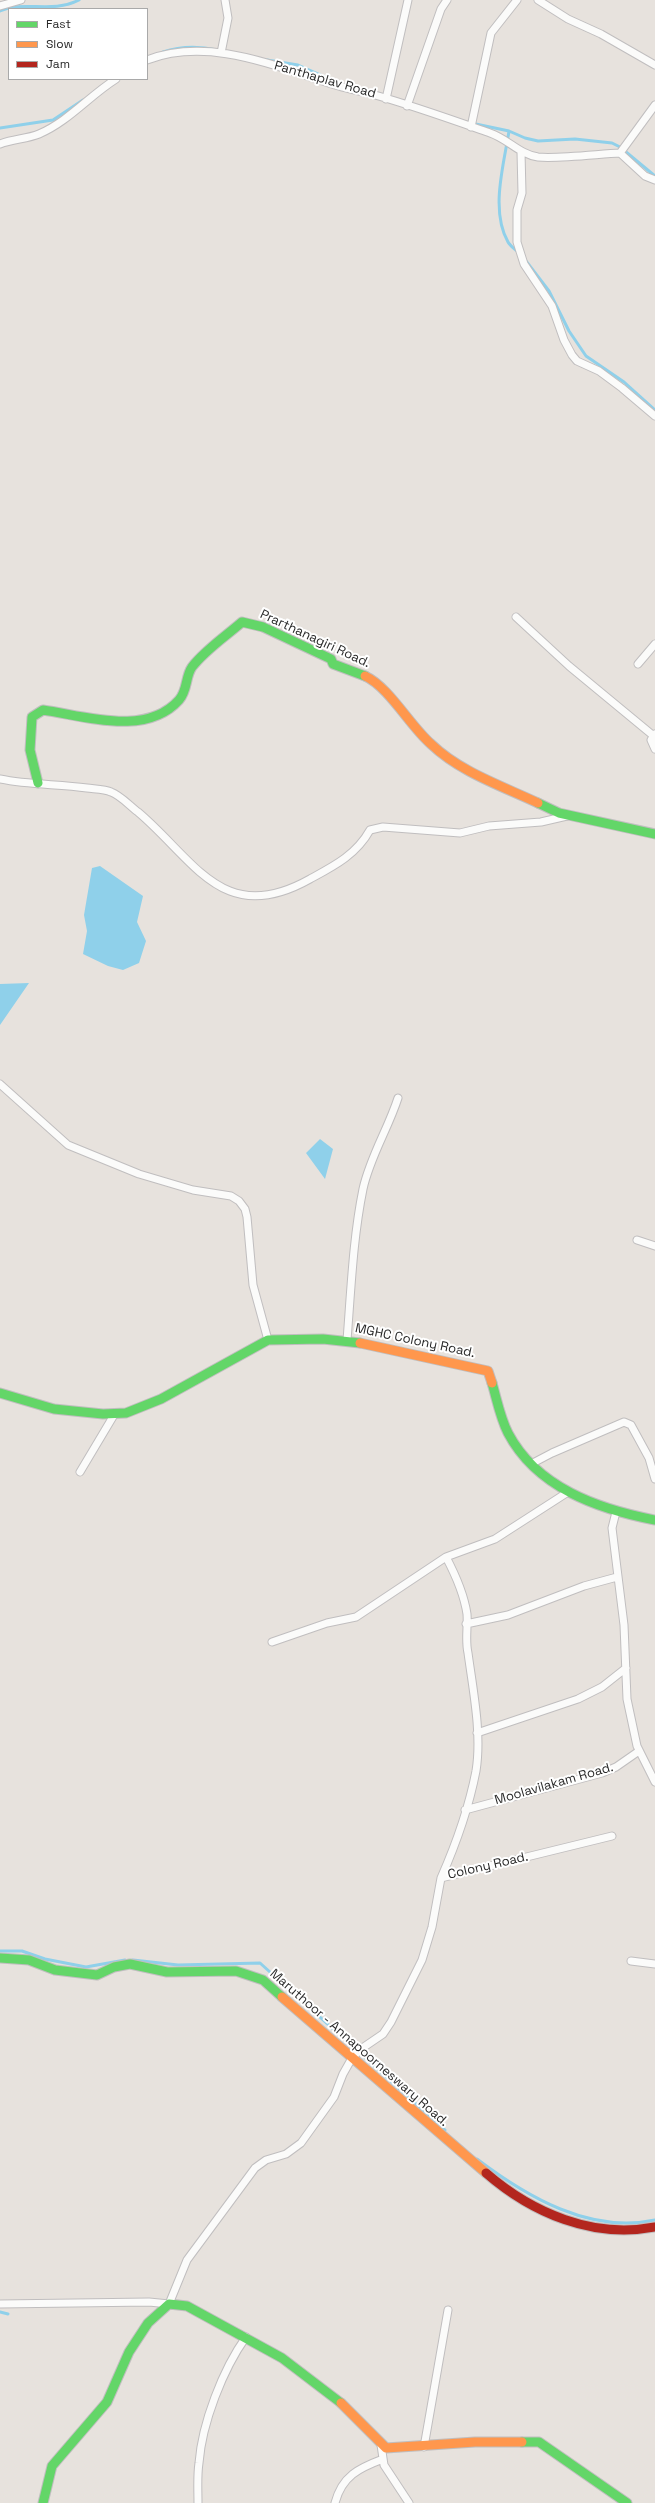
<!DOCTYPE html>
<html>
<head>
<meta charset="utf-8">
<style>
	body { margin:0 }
	#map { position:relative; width:655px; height:2503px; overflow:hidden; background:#e7e2dd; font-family:"Space Grotesk",sans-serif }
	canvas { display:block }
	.legend { position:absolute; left:8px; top:8px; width:140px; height:72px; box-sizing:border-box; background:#fff; border:1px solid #a9a9a9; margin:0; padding:5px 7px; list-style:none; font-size:12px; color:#282828 }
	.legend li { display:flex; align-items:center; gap:8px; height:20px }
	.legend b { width:20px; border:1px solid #a9a9a9 }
</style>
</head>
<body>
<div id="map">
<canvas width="655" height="2503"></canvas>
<ul class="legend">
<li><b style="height:5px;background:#63d668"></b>Fast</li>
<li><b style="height:5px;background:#ff974d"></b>Slow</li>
<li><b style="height:5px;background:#b3261e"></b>Jam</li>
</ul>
</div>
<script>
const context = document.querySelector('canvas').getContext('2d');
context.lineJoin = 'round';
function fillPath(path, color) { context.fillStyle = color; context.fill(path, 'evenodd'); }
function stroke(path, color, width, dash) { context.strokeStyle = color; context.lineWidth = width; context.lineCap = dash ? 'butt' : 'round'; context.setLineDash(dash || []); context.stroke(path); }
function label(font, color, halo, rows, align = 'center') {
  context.font = font + ' "Space Grotesk",sans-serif'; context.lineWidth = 4; context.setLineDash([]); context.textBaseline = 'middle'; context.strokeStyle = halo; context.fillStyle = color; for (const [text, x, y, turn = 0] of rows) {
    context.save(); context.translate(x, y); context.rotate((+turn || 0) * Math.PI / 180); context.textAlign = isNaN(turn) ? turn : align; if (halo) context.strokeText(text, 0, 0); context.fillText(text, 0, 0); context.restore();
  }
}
fillPath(new Path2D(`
	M100,866L143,896L137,922L146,941L139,963L123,970L108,966L83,954L87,931L84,915L92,868Z
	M29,983L0,1025V984Z
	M320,1139L333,1149L325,1179L306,1153Z`), '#8fd0ea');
stroke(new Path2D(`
	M0,11C23,0 52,14 79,0
	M163,52C181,46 199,46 217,50
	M267,60L298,65L334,81
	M471,123L509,131L525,138L538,141L575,139L612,143L620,147L655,176
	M0,128L53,120L83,100
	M509,131C504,164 490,210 508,242C510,246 515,249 519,253
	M526,261L549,291L569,331L586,356L624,382L655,410
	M0,1951H22L45,1959L86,1967L125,1960
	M133,1960L178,1965L260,1963L445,2130
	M477,2159C527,2197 590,2234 655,2220
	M0,2312L8,2314`), '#8fd0ea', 3);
const street = new Path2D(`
	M538,0L568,19L601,34L655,65
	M0,6L21,0
	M221,53L228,18L225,0
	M147,60C213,35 282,70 346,88C356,91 366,92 375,95C414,106 453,120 490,133C508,139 519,154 538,157C558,159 599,154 620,153
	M386,99L408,0
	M407,106L441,9L447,0
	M471,127L491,33L517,0
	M0,144C12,139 27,139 39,134C69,121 89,96 116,79
	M521,152L522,193L517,210V242L524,264L552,306L564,340L572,355L577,361L599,371L622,388L655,416
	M620,153L655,105
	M620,153L645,176L655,180
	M516,617L569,666L655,737
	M638,664L655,644
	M655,734L651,740L655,749
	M0,779C29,785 58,784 87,788C94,789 105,789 111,792C120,795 130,806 138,812C195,860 223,928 310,879C334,866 356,855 370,830L383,827L460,833L489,826L541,822L567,816
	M0,1084L68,1145L139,1174L193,1190L231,1196L239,1201L245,1209L247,1217L253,1285L268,1340
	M637,1240L655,1246
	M347,1340C351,1290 353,1238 363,1189C370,1157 388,1129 398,1098
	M531,1464L552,1453L624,1422L631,1425L649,1458L655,1479
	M80,1472L114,1415
	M616,1512L612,1528L624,1625L627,1699L637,1746L655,1782
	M446,1557C455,1574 464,1594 467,1614C468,1627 465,1640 468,1653C473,1690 482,1734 476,1771C469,1807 456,1844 441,1878L612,1836
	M466,1624L508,1615L584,1586L617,1577
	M272,1642L327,1623L356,1617L446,1557L495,1539L568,1492
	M477,1733L578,1699L602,1687L626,1668
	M465,1810L602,1773L616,1767L639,1751
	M631,1961L655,1964
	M0,2304L149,2302L169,2304L187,2260L255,2168L266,2160L286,2154L301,2143L334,2097L343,2074L352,2058L361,2049L383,2034L391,2022L422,1960L432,1927L441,1878
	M381,2445L384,2465L409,2503
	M424,2447L448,2310
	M198,2503C198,2490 197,2476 199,2463C202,2423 223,2369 246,2337
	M335,2503C342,2476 359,2468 383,2459`);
const fast = new Path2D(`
	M38,783L30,750L32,717L43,710C85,716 146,737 179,700C188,690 185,677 192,667C205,650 226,636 242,622L263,627L331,659L333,664L365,676
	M538,803L559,813L655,834
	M492,1383C497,1400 500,1417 508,1433C537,1488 598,1509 655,1520
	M0,1393L54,1409L103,1414L126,1413L161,1399L268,1340L323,1339L360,1343
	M0,1958L29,1960L55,1970L97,1975L114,1967L130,1964L167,1972L236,1971L263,1980L282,1997
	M522,2442H539L627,2503
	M43,2503L52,2466L107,2402L129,2352L148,2323L169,2304L187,2306L282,2358L341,2403`);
const slow = new Path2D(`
	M365,676C389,687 410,726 431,744C460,772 502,786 538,803
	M360,1343L488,1371L492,1383
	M282,1997L486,2173
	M341,2403L386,2448L475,2442H522`);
const jam = new Path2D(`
	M486,2173C532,2213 593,2239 655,2227`);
stroke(street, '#c0bebf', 9);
stroke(fast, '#c0bebf', 11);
stroke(slow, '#c0bebf', 11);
stroke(jam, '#c0bebf', 11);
stroke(street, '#fbfbfa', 7);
stroke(fast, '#63d668', 9);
stroke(slow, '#ff974d', 9);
stroke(jam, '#b3261e', 9);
label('13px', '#282828', '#fff', [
	["Panthaplav Road",325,80,16],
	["Prarthanagiri Road.",315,639,25],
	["MGHC Colony Road.",415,1341,12],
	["Moolavilakam Road.",554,1784,-16],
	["Colony Road.",488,1866,-13],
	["Maruthoor - Annapoorneswary Road.",359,2048,41]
]);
</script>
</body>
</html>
